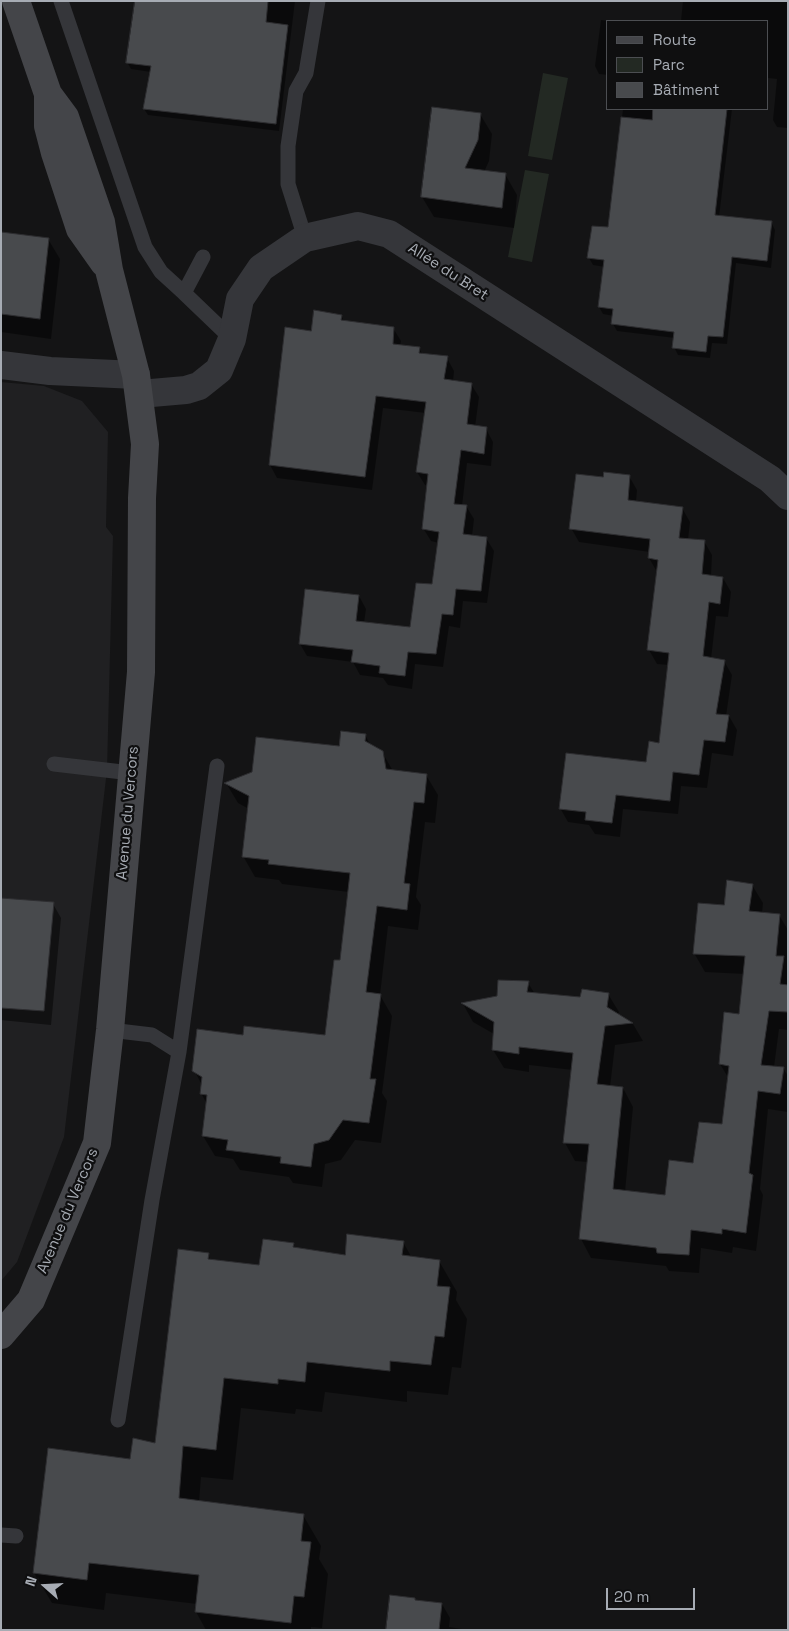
<!DOCTYPE html>
<html>
<head>
<meta charset="utf-8">
<style>
	body { margin:0 }
	#map { position:relative; width:789px; height:1631px; overflow:hidden; background:#141415; font-family:"Space Grotesk",sans-serif }
	canvas { display:block }
	.frame { position:absolute; inset:0; border:2px solid #a7acb4; pointer-events:none }
	.legend { position:absolute; left:606px; top:20px; width:162px; height:90px; box-sizing:border-box; background:#0f0f10; border:1px solid #4c4e52; margin:0; padding:6px 9px; list-style:none; font-size:15px; color:#a7acb4 }
	.legend li { display:flex; align-items:center; gap:10px; height:25px }
	.legend b { width:25px; border:1px solid #4c4e52 }
	.north { position:absolute; left:20px; top:1561px; width:50px; height:50px; -webkit-text-stroke:4px #0f0f10; paint-order:stroke; rotate:289deg; font-size:14px; font-weight:700; line-height:20px; text-align:center; color:#a7acb4 }
	.north::after { content:''; display:block; margin:auto; width:18px; height:22px; background:#a7acb4; clip-path:polygon(50% 0,100% 100%,50% 72%,0 100%) }
	.scale { position:absolute; left:606px; top:1588px; width:89px; height:22px; box-sizing:border-box; border:2px solid #a7acb4; border-top:0; padding-left:6px; font-size:15px; line-height:18px; white-space:nowrap; color:#a7acb4; -webkit-text-stroke:4px #0f0f10; paint-order:stroke }
</style>
</head>
<body>
<div id="map">
<canvas width="789" height="1631"></canvas>
<div class="frame"></div>
<ul class="legend">
<li><b style="height:6px;background:#444549"></b>Route</li>
<li><b style="height:14px;background:#232923"></b>Parc</li>
<li><b style="height:14px;background:#484a4d"></b>Bâtiment</li>
</ul>
<div class="north">N</div>
<div class="scale">20 m</div>
</div>
<script>
const context = document.querySelector('canvas').getContext('2d');
context.lineJoin = 'round';
function fillPath(path, color) { context.fillStyle = color; context.fill(path, 'evenodd'); }
function stroke(path, color, width, dash) { context.strokeStyle = color; context.lineWidth = width; context.lineCap = dash ? 'butt' : 'round'; context.setLineDash(dash || []); context.stroke(path); }
function label(font, color, halo, rows, align = 'center') {
  context.font = font + ' "Space Grotesk",sans-serif'; context.lineWidth = 4.5; context.setLineDash([]); context.textBaseline = 'middle'; context.strokeStyle = halo; context.fillStyle = color; for (const [text, x, y, turn = 0] of rows) {
    context.save(); context.translate(x, y); context.rotate((+turn || 0) * Math.PI / 180); context.textAlign = isNaN(turn) ? turn : align; if (halo) context.strokeText(text, 0, 0); context.fillText(text, 0, 0); context.restore();
  }
}
fillPath(new Path2D(`
	M1,382L44,386L82,401L108,432L106,527L113,536L107,770L64,1137L17,1262L1,1281Z`), '#202022');
fillPath(new Path2D(`
	M543,73L568,78L552,160L528,156Z
	M525,170L549,174L532,262L508,257Z`), '#232923');
fillPath(new Path2D(`
	M136,1H295L279,131L148,115L144,109L151,72L131,69L127,62Z
	M683,1H788V128L777,127L773,120L777,79L768,78V21H681Z
	M601,20L608,21V75L599,74L595,66Z
	M623,109H732L719,217L771,222L775,230L771,268L736,263L727,344L712,343L710,358L678,355L674,347L675,338L617,331L613,324L614,316L603,314L599,307L605,267L593,265L589,258L609,229Z
	M480,114L492,134L489,161L484,172L505,174L517,195L514,228L434,217L422,197Z
	M1,234L48,239L60,259L51,339L1,332Z
	M341,316L345,322L393,328L401,341L400,346L419,348L423,355L447,358L454,371L453,382L471,384L479,397L475,427L486,429L493,442L491,466L467,463L462,506H466L474,519L472,536L486,538L494,551L487,603L463,601L460,628L449,626L443,667L415,664L412,689L388,685L383,678L360,675L353,662L307,656L300,644L359,596L366,609L364,623L411,628L433,585L439,543L431,541L423,528L428,486L425,485L417,472L426,413L383,408L372,490L277,478L270,465L312,332Z
	M629,476L637,490L636,502L682,508L690,522L688,540L704,541L712,555L711,576L723,578L731,592L728,617L716,616L711,659L724,661L732,675L726,716H729L737,730L733,756L712,753L707,788L681,786L678,814L623,809L620,837L595,834L589,825L568,822L560,808L647,763L660,744L669,665L657,664L649,650L657,572L649,558L650,552L579,542L571,528L604,479Z
	M365,735L371,746L382,752L393,771L426,775L438,795L435,823L425,822L416,897L421,905L418,930L388,926L380,995L392,1016L382,1093L387,1101L381,1143L355,1140L341,1160L325,1164L322,1187L293,1183L289,1177L240,1170L233,1159L215,1156L203,1136L207,1104L201,1093L202,1085L194,1070L244,1036L327,1037L341,962L349,892L282,884L279,880L255,877L243,856L249,809L238,803L226,783L340,748Z
	M752,885L763,903L762,913L779,915L788,930V1030L779,1029L774,1067L783,1068L788,1076V1112L768,1109L760,1189L763,1195L756,1251L733,1247L732,1253L701,1248L699,1273L669,1271L666,1266L591,1258L581,1239L588,1162L575,1161L565,1143L573,1070L529,1065V1072L504,1068L493,1050L494,1034L473,1022L463,1004L498,998L528,983L535,994L581,998L608,994L619,1012L618,1015L633,1024L643,1041L615,1045L610,1087L623,1088L633,1107L625,1192L666,1196L694,1164L723,1126L729,1079L720,1064L740,1015L745,974L705,972L694,953L726,907Z
	M1,904H53L61,918L51,1025L1,1020Z
	M403,1242L412,1258L439,1261L457,1292L456,1300L467,1319L461,1368L452,1367L448,1395L407,1391V1402L325,1392L322,1412L296,1409L295,1414L241,1408L233,1480L201,1477L199,1502L303,1515L321,1546L319,1559L328,1574L322,1628L311,1627V1630H206L196,1612L197,1604L106,1593L104,1610L52,1603L34,1573L131,1460L156,1445L208,1255L211,1260L260,1267L293,1245L296,1249L346,1256Z
	M415,1601L442,1604L450,1618L449,1627L468,1630H387Z`), '#0007');
const building = new Path2D(`
	M135,1H268L266,22L288,25L276,124L143,109L151,66L126,63Z
	M432,107L481,113L478,140L465,168L506,173L502,208L421,197Z
	M653,109H727L715,215L772,221L767,261L732,257L723,337L708,336L706,352L672,348L674,332L611,324L613,309L598,307L604,260L587,258L592,226L608,227L621,117L652,120Z
	M1,232L49,238L40,319L1,314Z
	M314,310L342,315L341,320L394,327L393,344L420,347L419,353L448,356L444,379L472,383L467,424L487,427L484,454L461,450L454,504L467,505L463,534L487,537L481,591L456,589L453,615L442,614L436,654L408,652L405,676L379,673L380,666L351,662L353,650L299,644L305,589L359,595L356,621L410,627L416,583L432,584L439,532L422,529L428,474L416,472L426,402L376,396L365,477L269,465L285,327L311,331Z
	M604,472L630,475L628,500L683,507L679,538L705,540L702,574L723,577L720,604L709,602L703,656L725,660L716,714L729,715L725,742L704,740L699,775L673,772L670,801L616,795L612,823L585,820L586,812L559,809L566,753L646,762L649,741L659,743L669,653L647,650L658,560L648,558L650,539L569,529L576,474L603,477Z
	M341,731L366,734L365,741L383,751L386,769L427,774L424,803L414,802L404,883L410,884L407,910L377,906L366,992L381,994L370,1079H376L369,1123L343,1120L329,1140L314,1144L311,1167L280,1163L281,1157L226,1150L228,1140L202,1136L207,1095L200,1094L202,1077L192,1071L197,1029L243,1035L244,1026L325,1035L334,960H340L350,873L268,864L269,860L242,857L249,796L224,783L252,772L256,737L339,746Z
	M727,880L753,884L749,911L780,914L776,956H784L780,984L788,985V1012L769,1011L761,1065L784,1067L780,1094L758,1091L749,1173L753,1175L746,1233L722,1229V1234L691,1230L689,1255L657,1253L656,1248L579,1239L589,1144L563,1143L573,1053L519,1047V1054L492,1050L494,1022L461,1003L497,996L498,980L529,981L527,992L580,997L582,989L609,993L607,1007L633,1023L605,1026L597,1084L623,1087L613,1189L665,1195L669,1160L693,1163L699,1122L722,1124L729,1066L719,1064L724,1012L739,1014L745,956L693,954L698,903L724,905Z
	M1,898L54,902L44,1011L1,1008Z
	M347,1234L404,1241L402,1255L440,1260L437,1286L450,1287L444,1337L435,1336L431,1365L390,1361V1371L307,1362L305,1382L278,1379V1384L224,1378L216,1450L183,1446L179,1498L304,1514L301,1541L311,1542L304,1597L294,1596L291,1623L195,1612L199,1575L89,1563L87,1580L33,1573L48,1448L130,1459L133,1438L155,1443L178,1249L209,1253L208,1259L259,1265L263,1239L294,1243L293,1247L345,1255Z
	M390,1595L415,1598V1600L442,1603L439,1630H386Z`);
fillPath(building, '#484a4d');
stroke(building, '#2e2e31', 1);
stroke(new Path2D(`
	M61,1L145,247L161,272L184,293
	M305,238L288,184V146L296,91L306,73L318,1
	M203,257L184,293L232,339
	M54,764L131,773
	M110,1030L152,1035L179,1052L152,1200L118,1420
	M179,1052L217,766
	M1,1535L16,1536`), '#35363a', 15);
stroke(new Path2D(`
	M1,365L50,371L136,375
	M140,394L186,390L199,386L219,370L232,339L240,299L261,268L305,238L358,226L389,234L770,479L788,496`), '#35363a', 28);
stroke(new Path2D(`
	M48,96V126L55,153L80,229L104,263
	M1,1335L31,1300L97,1143L110,1030L141,672L142,498L145,444L136,375L109,270L101,222L65,117L48,94L16,1`), '#444549', 28);
label('15px', '#a7acb4', '#0f0f10', [
	["Allée du Bret",448,272,33],
	["Avenue du Vercors",128,813,-85],
	["Avenue du Vercors",68,1211,-67]
]);
</script>
</body>
</html>
